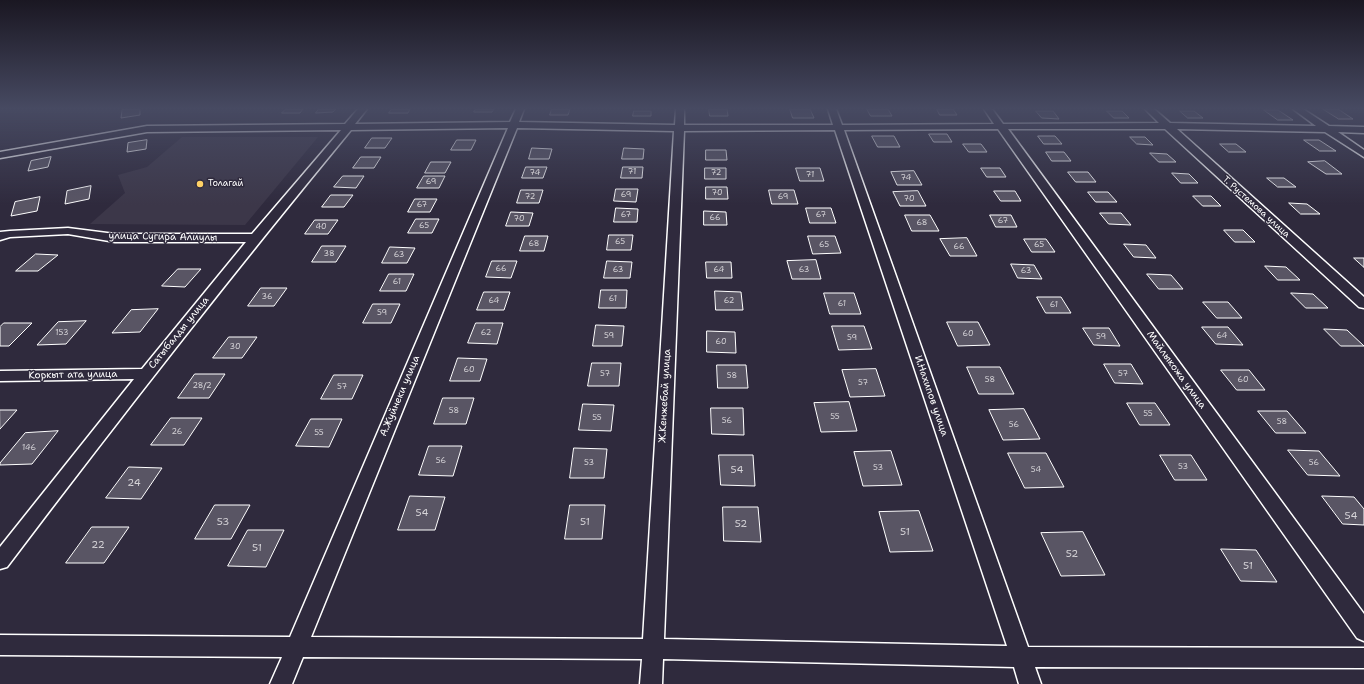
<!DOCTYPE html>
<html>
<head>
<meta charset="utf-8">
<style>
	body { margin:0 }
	canvas { display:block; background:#2f2a3d }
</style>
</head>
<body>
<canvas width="1364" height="684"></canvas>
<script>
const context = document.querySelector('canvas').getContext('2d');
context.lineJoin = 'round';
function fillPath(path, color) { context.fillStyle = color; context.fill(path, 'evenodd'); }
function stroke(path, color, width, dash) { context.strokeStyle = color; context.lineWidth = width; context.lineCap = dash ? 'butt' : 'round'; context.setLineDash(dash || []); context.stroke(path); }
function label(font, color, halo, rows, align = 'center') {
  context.font = font + ' "Shantell Sans",sans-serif'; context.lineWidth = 3; context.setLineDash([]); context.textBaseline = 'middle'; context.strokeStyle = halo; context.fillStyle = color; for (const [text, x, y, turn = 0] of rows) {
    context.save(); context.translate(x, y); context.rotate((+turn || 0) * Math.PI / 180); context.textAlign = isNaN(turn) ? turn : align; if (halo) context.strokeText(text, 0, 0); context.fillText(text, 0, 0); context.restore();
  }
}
fillPath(new Path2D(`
	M182,137H318L245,225L90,224L125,193L118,175L147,167Z`), '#3c3749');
const building = new Path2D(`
	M130,109H140V115L121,118L122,110Z
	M286,109H303L300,113H282Z
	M319,109H336L333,112L316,113Z
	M392,109H410L408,113H389Z
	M476,109H494L492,112H474Z
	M552,109H570L568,115H550Z
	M709,109H727L728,116H710Z
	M790,109H810L814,118H793Z
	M867,109H888L892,116H871Z
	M937,109H953L957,115H940Z
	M1323,109H1338L1353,119H1339Z
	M1264,110H1278L1293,120H1278Z
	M634,111H651V116H633Z
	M1036,111H1053L1059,119L1042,118Z
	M1107,111H1122L1129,118H1114Z
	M1180,111H1194L1203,118H1188Z
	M929,134H947L952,142H934Z
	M872,136H894L900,147H878Z
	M1038,136H1055L1062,144H1044Z
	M1130,137H1145L1153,145L1137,144Z
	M372,138H392L385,148H365Z
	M147,140L146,149L127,152L128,143Z
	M457,140H476L471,150H451Z
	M1304,140H1319L1336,151H1320Z
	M963,144H981L987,152H969Z
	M1220,144H1236L1246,152H1229Z
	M532,148L552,149L549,159H529Z
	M624,148L644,149L643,159H622Z
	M706,150H726L727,160H706Z
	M1046,152H1064L1071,161H1052Z
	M1150,153L1167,154L1176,162H1159Z
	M51,157L48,167L28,171L31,161Z
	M361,157H381L374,168H353Z
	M1325,161L1342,174H1326L1308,162Z
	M431,162H451L445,173H425Z
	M526,167H547L543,178H522Z
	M623,167H643L642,178H621Z
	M705,168H726V179H705Z
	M796,168H820L824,181H800Z
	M981,168H1000L1006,177H987Z
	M914,171L922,185H897L891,172Z
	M1068,172H1088L1096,182H1076Z
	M1172,173L1189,174L1198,183H1181Z
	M343,176H364L356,188L334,187Z
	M424,176H445L439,188H417Z
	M1267,178H1284L1296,187H1278Z
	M91,186L89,199L65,204L67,191Z
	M706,187H727L728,199H706Z
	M616,189H638L636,202L614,201Z
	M521,190H543L539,203H517Z
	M769,190H794L798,204H772Z
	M918,191L926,206H900L893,192Z
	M994,191H1015L1021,201H1001Z
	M1088,192H1108L1117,202H1096Z
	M331,195H353L344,207H322Z
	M1193,196H1211L1221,206H1203Z
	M40,197L37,211L11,216L15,202Z
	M415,199H437L430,212H408Z
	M1289,203L1307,204L1320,214H1301Z
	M616,208L638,209L637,222H614Z
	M806,208H831L836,223H810Z
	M704,211L726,212L727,225H704Z
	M511,212L533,213L529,226H506Z
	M1100,213H1121L1131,225L1109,224Z
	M905,215H930L939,231H912Z
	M990,215H1011L1017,227H996Z
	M416,219H439L432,233H408Z
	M315,220H338L328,234H305Z
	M1224,230H1243L1255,242H1235Z
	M609,235H633L631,250H607Z
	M525,236H548L544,251H520Z
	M808,236H835L841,253L813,254Z
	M967,238L977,256H950L940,239Z
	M1024,239H1046L1055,252H1032Z
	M1124,244L1146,245L1156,258L1134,257Z
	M322,246H346L336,262H312Z
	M390,247L415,248L407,263H382Z
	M36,254L58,255L38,271H16Z
	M1354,258H1364V267Z
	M816,260L821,279H792L787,261Z
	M492,261H517L511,278L486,277Z
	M607,261L632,262L630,278H604Z
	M706,262H731L732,278H707Z
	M1011,264L1034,265L1042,279L1018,278Z
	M1265,266L1286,267L1300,280H1278Z
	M178,269H201L185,287L162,286Z
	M389,274H414L406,291H380Z
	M1147,274L1171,275L1183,289H1159Z
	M261,288H287L274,306H248Z
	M601,290H627L626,308H599Z
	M715,291L741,292L743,310H716Z
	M484,292H510L504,310H477Z
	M824,293H854L861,314H830Z
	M1291,293L1313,294L1328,308H1306Z
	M1037,297H1061L1071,313H1046Z
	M1203,302H1228L1242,318H1217Z
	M373,304H400L391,323H363Z
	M158,309L140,332L112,333L131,310Z
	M86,321L66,344L37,345L58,322Z
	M947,322H978L990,345L958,346Z
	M4,323H32L9,346H0V327Z
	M476,323H503L497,344L468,343Z
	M596,325L624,326L622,346H593Z
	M832,326H864L872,349L839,350Z
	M1202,327H1228L1243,345L1216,344Z
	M1083,328H1109L1120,346L1094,345Z
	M1324,329L1347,330L1364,346H1341Z
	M707,331L735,332L736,353L707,352Z
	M229,337H257L242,358H213Z
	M458,358L487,359L480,381H450Z
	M592,363H621L619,386H588Z
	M1104,364H1131L1143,384L1115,383Z
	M717,365H746L748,388H718Z
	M967,367H1000L1014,394H979Z
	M876,369L885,396L850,397L842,370Z
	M1221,370H1249L1265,390H1237Z
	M195,374H225L209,398H178Z
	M334,375H363L352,399H321Z
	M443,398H474L466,424H434Z
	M849,402L857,431L821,432L814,403Z
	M1127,403H1155L1170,425H1140Z
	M583,404L614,405L611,431L579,430Z
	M711,408H743L744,435L712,434Z
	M1024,409L1040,439L1003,440L989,410Z
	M0,410H17L0,429Z
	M1258,411H1287L1306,433H1276Z
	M171,418H202L184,445H151Z
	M311,419H342L329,447L296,446Z
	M58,431L32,464L0,465V463L25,433Z
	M429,446H462L453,476L419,475Z
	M574,448L607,449L604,478H570Z
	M1288,450L1319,451L1340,476L1308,475Z
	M891,451L902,485L863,486L854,452Z
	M1008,453H1046L1064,487L1025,488Z
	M719,455H753L755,486L721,485Z
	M1160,455H1191L1207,480H1175Z
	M129,467L162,468L141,499L106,498Z
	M410,496L445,497L435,530H398Z
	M1322,496L1354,497L1364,509V525L1343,524Z
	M215,505H250L231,539H195Z
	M570,505H605L602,539H565Z
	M723,507H758L761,542L724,541Z
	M919,511L933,551L890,552L879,512Z
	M92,527H129L104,563H66Z
	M248,530H284L266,567L228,566Z
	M1083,532L1105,575L1061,576L1041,533Z
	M1221,549L1256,550L1277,582L1241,581Z`);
fillPath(building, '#595564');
stroke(building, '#fff', 1);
const street = new Path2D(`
	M358,109H367L355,124L510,122L516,109H524L519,122L675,125L676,109H684V125H833L828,109H836L842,125L994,124L984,109H992L1003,124L1159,123L1145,109H1154L1170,123L1316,126L1293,109H1303L1329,126L1364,127V133L1338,132L1364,150V157L1325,132L1177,129L1364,297V308L1359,307L1165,129H1008L1364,614V641L1357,638L998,129L844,130L1028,647L1364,648V668L1035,667L1041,684H1019L1014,667L663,659L662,684H640L642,659L303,657L292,684H270L282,657L0,655V635L290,637L508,128L351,130C233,273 119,419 7,567L0,569V547L134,379L0,381V371L142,369L246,242H115L68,234L10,237L0,240V232L10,231L68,228L115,234H252L341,130L147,132L0,158V152L147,126L345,124ZM517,128L674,131L643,639L311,637ZM835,130L1007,646L664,639L684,131Z`);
stroke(street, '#fff', 3);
fillPath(street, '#2f2a3d');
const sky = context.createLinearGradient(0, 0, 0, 205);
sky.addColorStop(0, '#1a1722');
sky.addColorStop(0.53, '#474a62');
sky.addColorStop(1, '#474a6200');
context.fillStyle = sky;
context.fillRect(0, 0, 1364, 205);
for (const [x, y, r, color] of [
	[200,184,4,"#ffd166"]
]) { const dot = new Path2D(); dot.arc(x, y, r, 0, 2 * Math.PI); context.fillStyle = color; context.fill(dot); stroke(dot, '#2f2a3d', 1.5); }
label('8px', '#d6d4d8', null, [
	["71",632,172],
	["74",535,173],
	["72",716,173],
	["71",810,175],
	["74",906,178],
	["69",431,182],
	["70",717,193],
	["69",626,195],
	["72",530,197],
	["69",783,197],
	["70",909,199],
	["67",422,205],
	["67",626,215],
	["67",821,215],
	["66",715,218],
	["70",519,219],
	["67",1003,221],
	["68",922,223],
	["65",424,226],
	["40",321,227],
	["65",620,242],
	["68",534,244],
	["65",824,245],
	["65",1039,245],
	["66",959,247],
	["38",329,254],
	["63",399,255],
	["66",501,269],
	["63",618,270],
	["64",719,270],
	["63",804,270],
	["63",1026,271],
	["61",397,282],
	["36",267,297],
	["61",613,299],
	["64",494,301],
	["62",729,301],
	["61",842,304],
	["61",1054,305],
	["59",382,313],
	["153",62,333],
	["62",486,333],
	["60",968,334],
	["59",609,336],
	["64",1222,336],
	["59",1101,337],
	["59",852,338],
	["60",721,342],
	["30",235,347],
	["60",469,370],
	["57",605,374],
	["57",1123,374],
	["58",732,376],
	["58",990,380],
	["60",1243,380],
	["57",863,383],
	["28/2",202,386],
	["57",342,387],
	["58",454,411],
	["55",1148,414],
	["55",835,417],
	["55",597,418],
	["56",727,421],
	["58",1282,422],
	["56",1014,425],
	["26",177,432],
	["55",319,433],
	["146",29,448],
	["56",441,461],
	["53",589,463],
	["56",1314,463],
	["53",1183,467],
	["53",878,468],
	["54",1036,470]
]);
label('9px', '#fff', '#2f2a3d', [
	["Толагай",208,184]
], 'left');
label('9px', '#fff', '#2f2a3d', [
	["Т. Рустемова улица",1256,207,42]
]);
label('10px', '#fff', '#2f2a3d', [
	["улица Сугира Алиулы",163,237,1],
	["Сатыбалды улица",179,333,-51],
	["Майлыкожа улица",1176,370,54],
	["Коркыт ата улица",73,375,-1],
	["А.Жуйнеки улица",400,396,-67],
	["Ж.Кенжебай улица",665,396,-87],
	["И.Нахипов улица",931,396,71]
]);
label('10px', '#d6d4d8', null, [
	["54",737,470],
	["24",134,483],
	["54",422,513],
	["54",1351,516],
	["53",223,522],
	["51",585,522],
	["52",741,524],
	["51",905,532],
	["22",98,545],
	["51",257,548],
	["52",1072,554],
	["51",1248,566]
]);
</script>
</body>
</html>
